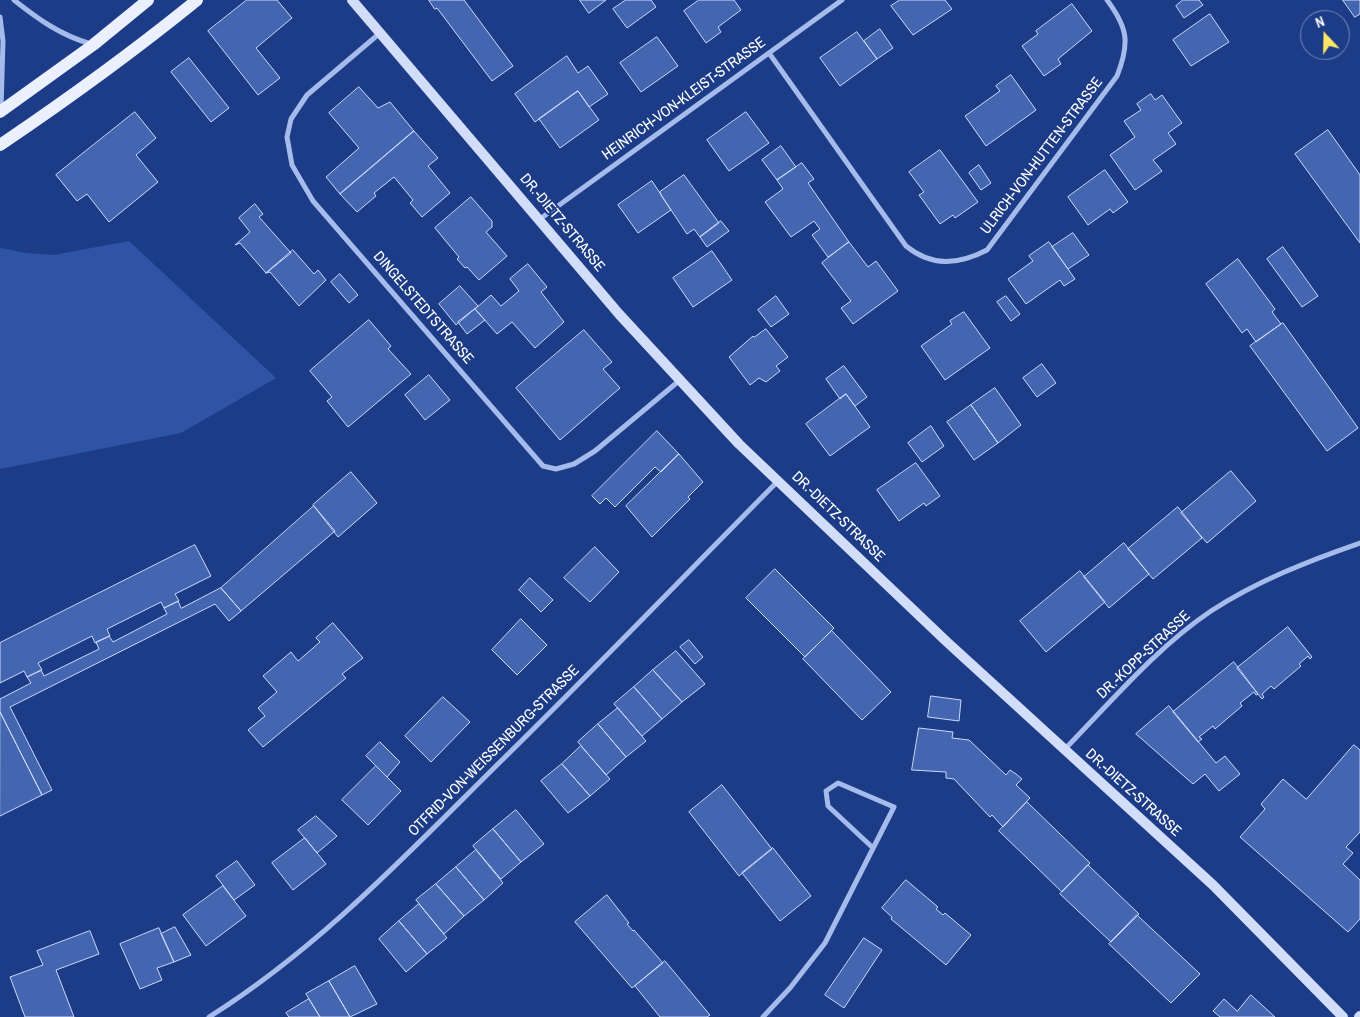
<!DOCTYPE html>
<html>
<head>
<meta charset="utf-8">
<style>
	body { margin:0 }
	#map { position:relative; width:1360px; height:1017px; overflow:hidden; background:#1c3c88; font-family:"Archivo Narrow",sans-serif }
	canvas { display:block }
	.north { position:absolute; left:1300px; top:10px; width:50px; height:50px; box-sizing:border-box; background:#1c3c88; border:1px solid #778ab8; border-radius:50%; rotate:339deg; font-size:14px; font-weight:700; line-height:20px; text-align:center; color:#fff }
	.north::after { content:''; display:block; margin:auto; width:18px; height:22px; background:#fce663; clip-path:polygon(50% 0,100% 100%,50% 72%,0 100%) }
</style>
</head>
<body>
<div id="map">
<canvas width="1360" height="1017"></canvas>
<div class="north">N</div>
</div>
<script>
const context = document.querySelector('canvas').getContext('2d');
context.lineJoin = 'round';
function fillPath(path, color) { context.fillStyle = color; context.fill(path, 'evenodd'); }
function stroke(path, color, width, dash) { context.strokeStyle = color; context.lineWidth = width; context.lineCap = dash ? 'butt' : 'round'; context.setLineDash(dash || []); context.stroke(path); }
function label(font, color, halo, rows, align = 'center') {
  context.font = font + ' "Archivo Narrow",sans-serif'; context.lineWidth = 4; context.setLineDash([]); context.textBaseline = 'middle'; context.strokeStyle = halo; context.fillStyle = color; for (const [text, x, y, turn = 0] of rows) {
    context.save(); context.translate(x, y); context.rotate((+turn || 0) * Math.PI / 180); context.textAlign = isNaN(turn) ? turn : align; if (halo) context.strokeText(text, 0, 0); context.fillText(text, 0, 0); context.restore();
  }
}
fillPath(new Path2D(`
	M129,241L276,378L181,433L0,469V248L26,253L54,255Z`), '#2f54a6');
const building = new Path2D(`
	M247,0H277L292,18L256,48L280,78L258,95L208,31Z
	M429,0H464L513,66L492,81L437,8L435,9Z
	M580,0H606L589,13Z
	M626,0H651L656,7L627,28L613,9Z
	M699,0H734L741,10L718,27L721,32L706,43L684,11Z
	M900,0H945L952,9L913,35L891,6Z
	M1183,0H1199L1203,5L1184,18L1176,6Z
	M1343,0H1360V14L1355,17Z
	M1072,4L1092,31L1058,59L1061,64L1044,76L1022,46L1038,34L1036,31Z
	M1210,14L1229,42L1191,66L1173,40Z
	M880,29L893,48L877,59L864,41Z
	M857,32L877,59L840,86L820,58Z
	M657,37L678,66L641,92L620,63Z
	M567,56L578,73L588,66L608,94L589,107L578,91L535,122L515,94Z
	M189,58L229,108L211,122L171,72Z
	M1011,75L1036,110L986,146L965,116L1000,91L996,86Z
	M359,87L378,108L390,102L414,131L340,194L326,177L359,148L329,113Z
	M578,91L599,120L560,148L539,119Z
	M1151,94L1155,100L1162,95L1182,123L1168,133L1176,144L1153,160L1162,171L1135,190L1110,155L1135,137L1124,121L1141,110L1137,104Z
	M135,112L156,138L136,155L158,182L109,222L87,194L77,201L56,175Z
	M746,112L769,143L729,171L707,140Z
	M1328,130L1360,175V243L1295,154Z
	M414,131L438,158L428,166L450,193L422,217L410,203L413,200L394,177L374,193L376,196L357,212L340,194Z
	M781,146L796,167L777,180L762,160Z
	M940,150L978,202L955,218L953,215L940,224L919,195L924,192L909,172Z
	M802,163L814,179L808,183L849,242L828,257L812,235L820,229L814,221L791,237L765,202L783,189L777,180Z
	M979,165L991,183L981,190L969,173Z
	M1105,170L1128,202L1113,213L1110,209L1088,225L1068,197Z
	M684,175L719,223L700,237L694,229L687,234L661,195L660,192Z
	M652,181L671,210L638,233L618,205Z
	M471,197L492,221V227L486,232L507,256L479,280L467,267L465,268L457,259L459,257L435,228Z
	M255,204L263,214L259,217L291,253L266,273L240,243L235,245L250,232L239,218Z
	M721,221L729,231L707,247L700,237Z
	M1073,233L1089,255L1068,269L1052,247Z
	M849,242L868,267L876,261L898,291L853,324L841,308L851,301L822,263Z
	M1049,242L1075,279L1064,286L1060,280L1026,304L1008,279L1033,261L1029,256Z
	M1283,247L1318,296L1302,307L1267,259Z
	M293,250L314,274L318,270L326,280L299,306L270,272L266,273Z
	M712,251L732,280L693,307L673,278Z
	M1238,259L1275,309L1272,312L1281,324L1256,342L1247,329L1242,333L1206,284Z
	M528,264L547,287L541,292L564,322L535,348L512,322L497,334L475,309L491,295L501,306L519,291L510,279Z
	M340,274L358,295L349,303L331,282Z
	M460,286L478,306L456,325L439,304Z
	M776,296L789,314L771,327L758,310Z
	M1006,296L1020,314L1011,321L997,302Z
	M475,309L485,320L467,334L458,322Z
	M964,312L990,348L945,380L921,346L952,324L950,321Z
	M369,320L391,346L388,349L411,374L348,427L327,401L332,397L310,371Z
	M1283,323L1358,428L1327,451L1250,346Z
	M766,329L788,357L776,366L780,371L766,382L759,378L750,385L729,357L753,336L754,337Z
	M584,330L612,362L603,369L620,388L560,440L516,388Z
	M1042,364L1056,383L1037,397L1023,378Z
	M844,366L867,397L855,406L846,394L840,399L826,379Z
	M429,375L450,400L425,420L405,395Z
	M995,388L1021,425L998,443L971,405Z
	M846,394L870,427L830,456L806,424Z
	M971,405L998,443L974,460L947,422Z
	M931,426L944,446L922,462L908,443Z
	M657,431L679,454L661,472L655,467L615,507L606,498L600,504L592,496Z
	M679,454L703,482L688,497L690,499L652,537L626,506Z
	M916,463L940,496L926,506L924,503L899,521L877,490Z
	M1231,471L1256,501L1207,543L1181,513Z
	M351,472L377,503L338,537L313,505Z
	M314,506L335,531L241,611L221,588Z
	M1178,507L1202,538L1153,579L1128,549Z
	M1124,543L1149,574L1109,608L1084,577Z
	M195,545L211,576L175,594L179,601L164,608L161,602L107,629L110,636L95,643L92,636L38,663L42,670L27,677L24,671L0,683V643Z
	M595,547L619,572L590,602L564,578Z
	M775,569L834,628L805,657L746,598Z
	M1080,571L1105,602L1046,652L1020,621Z
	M530,578L553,600L541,612L519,590Z
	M221,588L241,611L229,621L215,604L10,707L52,790L42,795L0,712V699L31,683L27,677L41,670L44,676L99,649L96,642L109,636L113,642L167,614L164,608L178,601L181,608Z
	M521,619L547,645L517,675L492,650Z
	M333,623L363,658L342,674L346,678L263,747L248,730L265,716L258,708L277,692L263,676L291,652L298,661L320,642L316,638Z
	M1288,627L1312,657L1310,659L1308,656L1299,664L1301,666L1274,689L1271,686L1262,694L1264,697L1262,699L1237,668Z
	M832,631L891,692L862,720L803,659Z
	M689,640L703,657L695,664L680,647Z
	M676,651L705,684L682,702L653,670Z
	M1234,662L1258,694L1256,695L1254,692L1240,703L1242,706L1215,729L1213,726L1199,737L1202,739L1198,742L1173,712Z
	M653,670L682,702L662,719L634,687Z
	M634,687L662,719L642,736L614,704Z
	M931,696L961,700L959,721L928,717Z
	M443,697L470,722L431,762L405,736Z
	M1169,706L1216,763L1225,756L1240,774L1219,791L1205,774L1193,784L1136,734Z
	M618,708L646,741L626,757L598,724Z
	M0,712L42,795L0,816Z
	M598,724L626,757L606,775L578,742Z
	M919,728L953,732L952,738L969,740L1006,775L1010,770L1016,774L1022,779L1016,785L1030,798L1003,827L992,815L990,817L954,779L946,778V772L912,770Z
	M380,742L400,762L387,777L366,756Z
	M1354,745L1360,750V832L1346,847L1353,853L1343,864L1360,880V919L1348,932L1240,837L1265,809L1261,804L1283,779L1306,799Z
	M581,746L610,779L590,796L562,764Z
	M562,764L590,796L568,813L541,781Z
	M376,766L401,791L368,825L342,800Z
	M722,785L772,849L739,876L689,812Z
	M1027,802L1090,863L1062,892L999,831Z
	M516,810L544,844L521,862L493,829Z
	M316,816L337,836L317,853L298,830Z
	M493,829L521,862L501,879L473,846Z
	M305,838L326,864L293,890L272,863Z
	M773,848L811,896L780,921L742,873Z
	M476,850L503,883L484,900L456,867Z
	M237,861L255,885L234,900L216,876Z
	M1088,865L1139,914L1111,942L1060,894Z
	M456,867L484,900L464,916L436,884Z
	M906,880L938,907L936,909L943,915L945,913L971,935L946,965L891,919L892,917L882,908Z
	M436,884L464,916L444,934L416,900Z
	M223,886L246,916L206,946L183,915Z
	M607,895L629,923L627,924L633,931L634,930L663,963L632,988L575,922Z
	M419,904L447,938L427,954L399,921Z
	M1137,915L1200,974L1171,1003L1109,944Z
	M399,921L427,954L406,972L379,939Z
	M175,927L191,955L174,962L161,934Z
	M159,928L174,962L157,968L162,980L140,989L120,944Z
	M90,931L99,954L56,970L74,1017H25L10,977L43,965L37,951Z
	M864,938L882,950L844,1008L825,995Z
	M665,961L710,1015L707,1017H660L635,986Z
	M355,966L377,1004L350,1017L329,981Z
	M329,981L350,1017H320L306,994Z
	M1251,995L1275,1017H1220L1213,1011L1224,999L1237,1011Z
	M309,999L320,1017H289L286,1013Z`);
fillPath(building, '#4466b1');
stroke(building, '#cbd9f9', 1);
stroke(new Path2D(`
	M14,0C38,19 60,35 91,44
	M0,17L3,41L1,109
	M380,33L307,95L291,119L287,137L292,165L313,201L543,466L556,469L574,464L595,451L680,380
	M769,53L906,246C932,267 958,265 987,250L1117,76C1130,43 1128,28 1107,0
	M540,219L842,0
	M1064,750C1109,704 1157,647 1211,611C1257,581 1308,561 1360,543
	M209,1017C319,948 407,854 498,764C593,671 685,575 778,481
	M763,1017L790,988L825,943L894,807L838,783L826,791L828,806L872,847`), '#a5bbec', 5);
stroke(new Path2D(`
	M352,0L619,314L739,444L947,642L1213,885L1343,1017
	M1359,1017L1360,1016`), '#d2ddf9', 10);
stroke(new Path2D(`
	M0,112L93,45L148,0
	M0,145C68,99 133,52 197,0`), '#ebf0ff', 12);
label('15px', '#fff', '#1c3c88', [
	["HEINRICH-VON-KLEIST-STRASSE",684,99,-36],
	["ULRICH-VON-HUTTEN-STRASSE",1042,156,-53],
	["DR.-DIETZ-STRASSE",562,223,50],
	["DINGELSTEDTSTRASSE",423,308,49],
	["DR.-DIETZ-STRASSE",838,517,44],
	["DR.-KOPP-STRASSE",1144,655,-43],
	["OTFRID-VON-WEISSENBURG-STRASSE",494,751,-45],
	["DR.-DIETZ-STRASSE",1133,793,42]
]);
</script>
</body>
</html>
